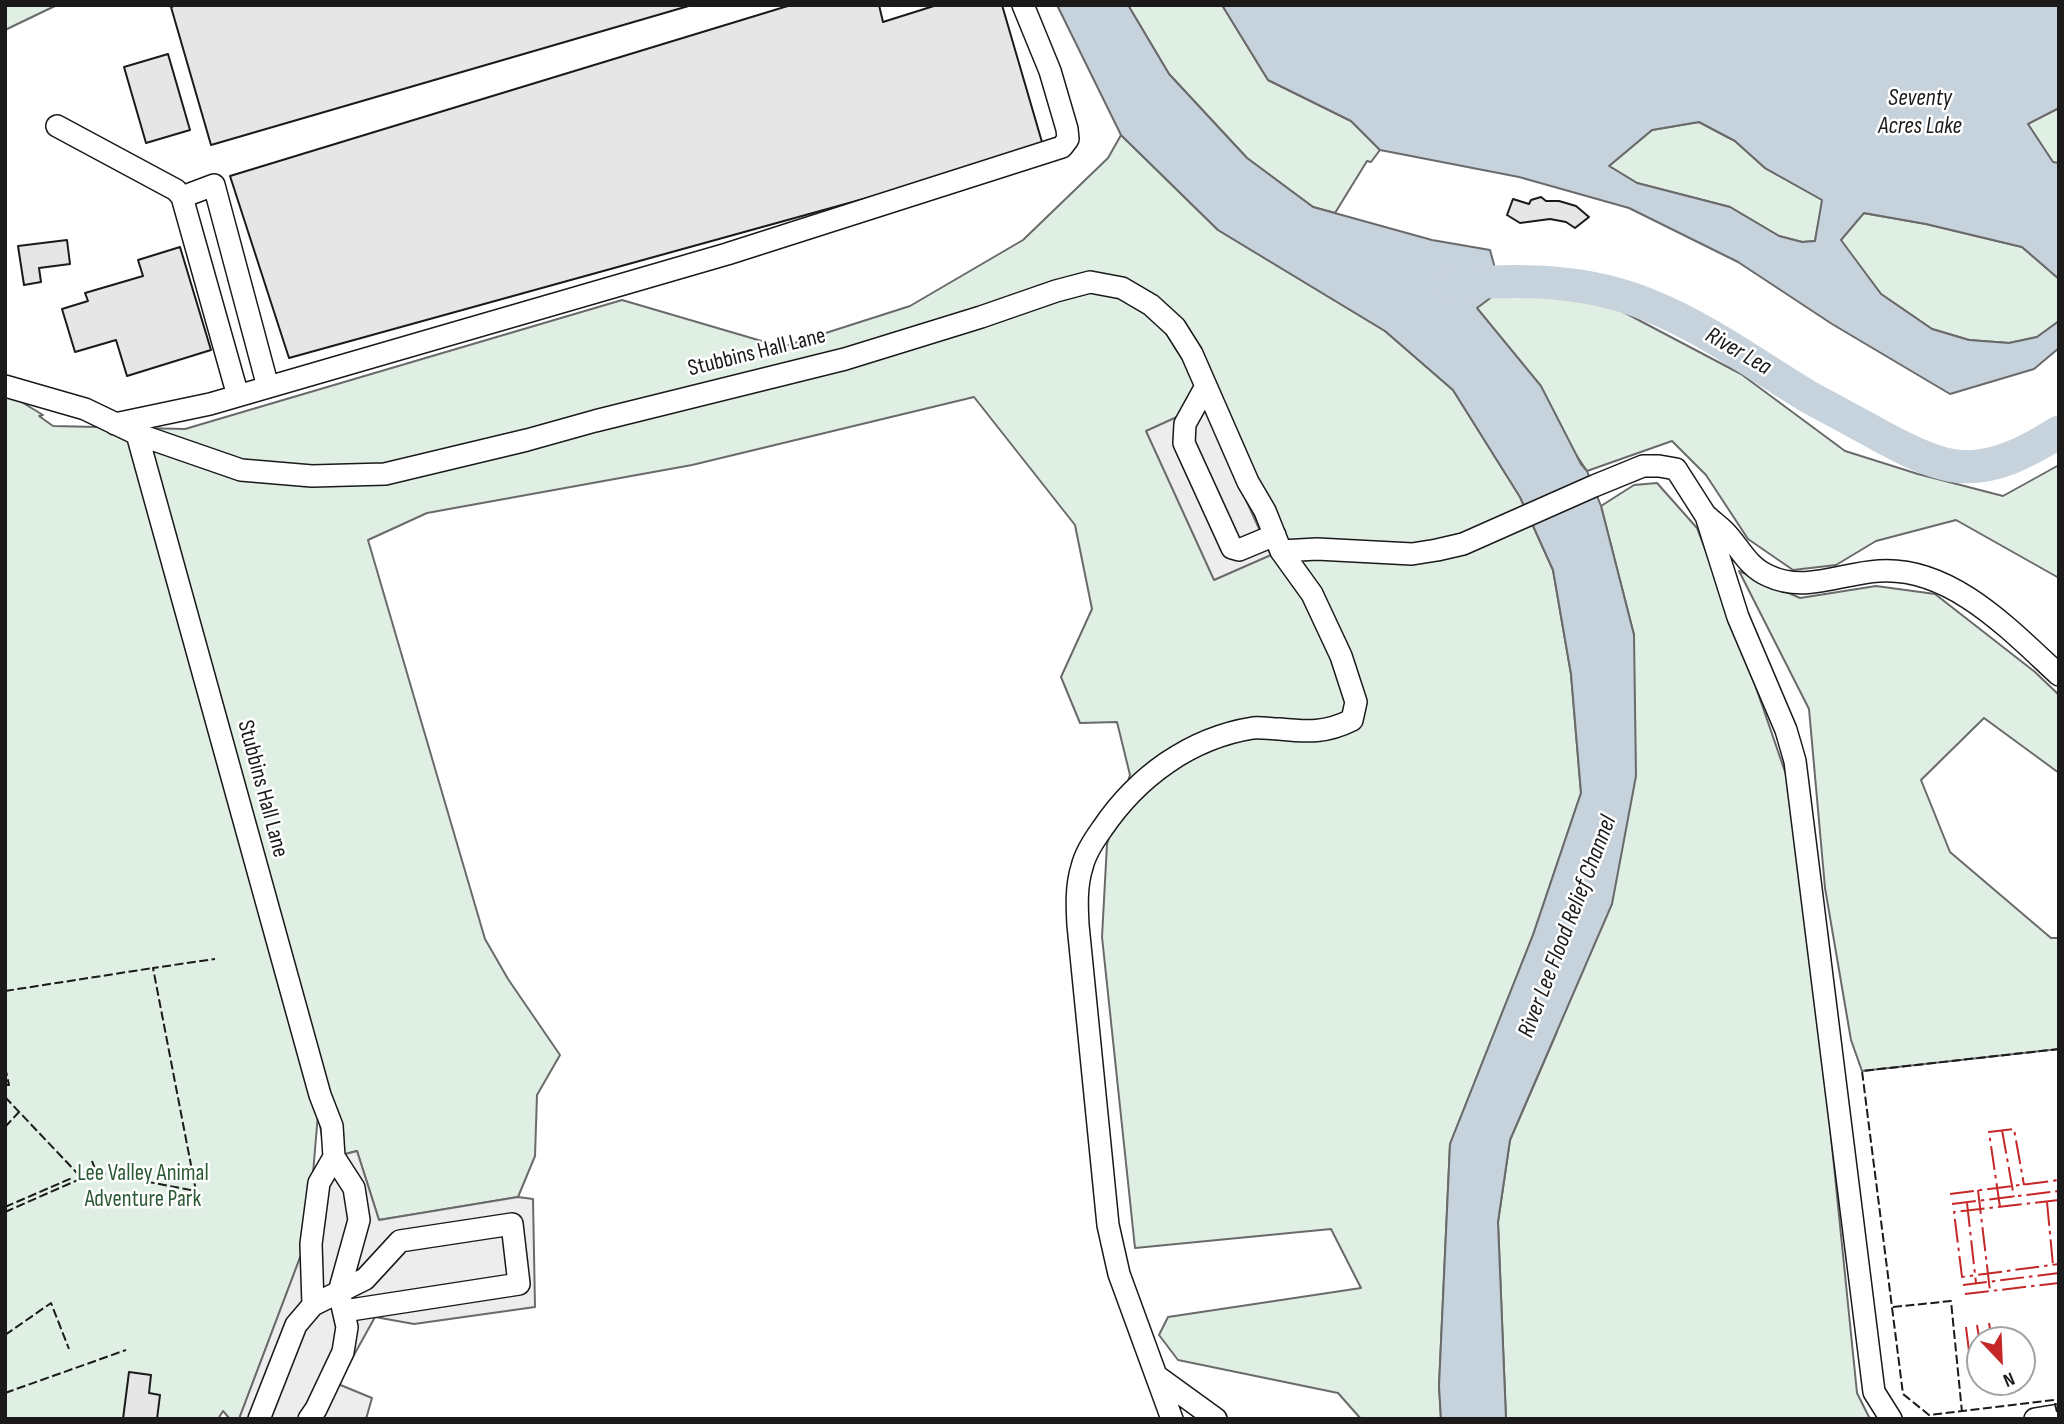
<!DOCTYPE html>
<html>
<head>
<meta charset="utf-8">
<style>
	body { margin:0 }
	#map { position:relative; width:2064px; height:1424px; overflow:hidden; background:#fff; font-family:"Sofia Sans Condensed",sans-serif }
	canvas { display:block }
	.frame { position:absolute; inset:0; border:7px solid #1a1a1a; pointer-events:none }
	.north { position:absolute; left:1966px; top:1326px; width:70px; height:70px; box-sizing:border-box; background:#fff; border:2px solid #a3a3a3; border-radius:50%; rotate:157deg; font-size:19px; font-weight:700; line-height:28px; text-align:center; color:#1a1a1a }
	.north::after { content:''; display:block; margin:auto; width:24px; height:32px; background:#c62828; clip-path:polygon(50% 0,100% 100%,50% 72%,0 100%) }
</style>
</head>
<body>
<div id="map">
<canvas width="2064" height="1424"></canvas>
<div class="frame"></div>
<div class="north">N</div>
</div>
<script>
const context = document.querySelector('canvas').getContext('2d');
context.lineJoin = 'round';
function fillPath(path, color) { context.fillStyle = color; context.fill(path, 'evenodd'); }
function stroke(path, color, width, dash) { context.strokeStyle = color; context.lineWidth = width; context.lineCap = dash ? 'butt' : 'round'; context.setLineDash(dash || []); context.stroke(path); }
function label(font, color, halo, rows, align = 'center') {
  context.font = font + ' "Sofia Sans Condensed",sans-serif'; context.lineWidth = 5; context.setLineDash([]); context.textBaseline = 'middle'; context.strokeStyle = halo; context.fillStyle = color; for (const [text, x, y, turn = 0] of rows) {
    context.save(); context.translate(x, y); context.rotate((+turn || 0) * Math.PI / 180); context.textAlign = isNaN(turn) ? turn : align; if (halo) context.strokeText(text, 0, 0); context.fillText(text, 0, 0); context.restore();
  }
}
const green = new Path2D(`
	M5,5H57L5,30Z
	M1128,5H1222L1268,80L1351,121L1380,150L1371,162L1367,161L1335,213L1313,207L1247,158L1169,74Z
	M2059,108V163H2053L2027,123Z
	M1699,122L1735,141L1765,168L1823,200L1815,241L1802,242L1779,236L1730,207L1637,183L1609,166L1652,130Z
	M1121,135L1218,230L1385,331L1453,390L1520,497L1553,570L1571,674L1581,793L1533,935L1450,1144L1439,1386L1441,1419H1361L1338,1393L1178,1360L1159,1335L1168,1317L1361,1288L1331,1229L1135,1248L1102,937L1107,844L1130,775L1117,722L1080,723L1061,677L1092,609L1075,525L974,397L692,465L427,513L368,540L485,939L508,979L560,1055L537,1095L535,1156L518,1197L379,1220L357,1151L326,1159L318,1114L310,1209L301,1255L239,1419H230L223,1411L218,1419H5V392L43,415L39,416L53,426L185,429L622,300L782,347L910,306L1023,240L1108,158Z
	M1863,213L1926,224L2022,247L2059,279V321L2037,337L2009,343L1969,340L1932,329L1881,294L1840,240Z
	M1501,290L1612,306L1741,374L1845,451L1918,474L2003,496L2059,465V578L1956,520L1876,541L1836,565L1793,570L1748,539L1706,475L1672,441L1587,471L1476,308Z
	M1657,483L1697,528L1740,641L1792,792L1817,998L1857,1393L1870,1419H1506L1498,1222L1510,1140L1556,1034L1634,635L1601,506L1634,485Z
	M1739,571L1800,598L1876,586L1935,594L2035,672L2059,695V773L1984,718L1921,780L1950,852L2051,938H2059V1049L1862,1071L1851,1040L1825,888L1809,709Z`);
fillPath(green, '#e0efe3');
stroke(green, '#6a6a6a', 2);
const parking = new Path2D(`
	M1203,405L1271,555L1214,580L1146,431Z
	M357,1151L379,1220L518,1197L533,1199L535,1307L414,1324L375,1317L338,1384L372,1398L366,1419H239L301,1255L309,1240L326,1159Z`);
fillPath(parking, '#ededed');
stroke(parking, '#6a6a6a', 2);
const water = new Path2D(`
	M1057,5H1128L1169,74L1247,158L1313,207L1432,240L1490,250L1501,290L1477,308L1541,386L1581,464L1587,471L1601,506L1634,635L1636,776L1612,904L1510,1140L1498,1222L1506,1419H1441L1439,1386L1450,1144L1533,935L1581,793L1571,674L1553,570L1520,497L1453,390L1385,331L1218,230L1121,135Z
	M1222,5H2059V108L2028,124L2053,162L2059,163V279L2022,247L1926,224L1864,213L1841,240L1881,294L1932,329L1969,340L2009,343L2037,337L2059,321V348L2034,369L1950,394L1832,324L1738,262L1629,208L1519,177L1380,150L1351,121L1268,80ZM1699,122L1735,141L1765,168L1822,200L1815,241L1802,242L1779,236L1730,207L1637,183L1609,166L1652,130Z`);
fillPath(water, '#c6d2dc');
stroke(water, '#6a6a6a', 2);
stroke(new Path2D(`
	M1453,284C1521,279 1587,279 1651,306C1707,329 1756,365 1807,396C1827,407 1848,418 1868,429C1891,442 1929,463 1955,466C1993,471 2029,451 2059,432`), '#c6d2dc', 33);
const building = new Path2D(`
	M177,5H692L211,145L171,7Z
	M791,5H879L883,22L937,5H1002L1044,149L289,358L230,176Z
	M168,54L190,130L146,143L124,67Z
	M1541,197L1546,201H1559L1576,206L1589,217L1575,228L1566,222L1550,219L1520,223L1507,215L1513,199L1529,204L1531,200Z
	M67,240L70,264L39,268L41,282L24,285L18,246Z
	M180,247L211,350L127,376L116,340L75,352L62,309L88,301L85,293L143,276L138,260Z
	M129,1372L151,1375L149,1393L160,1395L157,1419H123Z`);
fillPath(building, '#e6e6e6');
stroke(building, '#1a1a1a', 2);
const minor = new Path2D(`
	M57,126L176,190L182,197L238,396
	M182,197L214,185L268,387
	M5,386L85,409L137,434L320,1095L332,1126L334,1157L354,1188L359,1220L339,1292L347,1327L343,1352L316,1409L309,1419
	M1206,386L1185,424L1184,443L1232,548L1239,550L1275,535
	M115,424L210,404L727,254L1062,147L1068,139L1067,129L1050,71L1023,5
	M137,434L241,470L312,476L385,474L527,440L595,421L845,359L981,317L1056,291L1090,282L1122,288L1151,305L1175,327L1192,354L1248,482L1265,511L1281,551L1312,594L1341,656L1356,702L1352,720C1326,733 1308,732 1279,729C1271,729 1261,727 1253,728C1190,738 1137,777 1102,829C1094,840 1085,854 1082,867C1076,886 1077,906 1078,925L1108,1225L1119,1274L1172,1419
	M1708,517C1713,522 1719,526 1724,531C1740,547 1747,567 1769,576C1805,593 1842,573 1879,571C1951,566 2010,630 2059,675
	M1281,551L1317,549L1412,554L1437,550L1463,544L1594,486L1643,466H1659L1676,469L1706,516L1738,617L1786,730L1795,761L1874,1392L1891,1419
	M313,1305L311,1244L319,1183L334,1157
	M1158,1377L1216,1419
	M259,1419L296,1325L313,1305L365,1279L400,1241L512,1224L519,1284L344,1311
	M2035,1419L2059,1415`);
stroke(minor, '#1a1a1a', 24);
stroke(minor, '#fff', 21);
stroke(new Path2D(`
	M5,991L153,968
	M5,1067L9,1085H5
	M5,1097L78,1174L95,1169L92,1161
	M5,1127L19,1112
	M5,1207L72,1178
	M5,1212L96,1172L196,1191L153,968L215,959
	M1893,1307L1951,1301L1962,1412
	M5,1335L51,1303L69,1349
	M5,1393L126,1350
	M2057,1412L2054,1400L1929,1415L1903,1394L1862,1071L2059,1049`), '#1a1a1a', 2, [9, 3.5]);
stroke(new Path2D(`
	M2002,1130L2014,1197
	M1978,1190L1990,1291
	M1950,1194L2059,1180
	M2059,1200L1954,1212L1962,1277L2059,1264
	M2047,1202L2053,1265
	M1967,1203L1976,1283
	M1952,1204L2059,1191
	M2000,1207L1989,1132L2014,1129L2024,1185
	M1963,1285L2059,1273
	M1965,1294L2059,1283
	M2058,1314L2059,1316
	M1989,1323L1992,1340
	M1977,1325L1980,1343
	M1966,1327L1972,1375L1980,1374`), '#c62828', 2, [24, 5, 3.5, 5]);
label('23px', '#1a1a1a', '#fff', [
	["Stubbins Hall Lane",757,353,-14],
	["Stubbins Hall Lane",262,789,75]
]);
label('23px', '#2b5a34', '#fff', [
	["Lee Valley Animal",143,1174],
	["Adventure Park",143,1200]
]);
label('italic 24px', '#1a1a1a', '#fff', [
	["Seventy",1920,99],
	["Acres Lake",1920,127],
	["River Lea",1738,352,30],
	["River Lee Flood Relief Channel",1568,927,-69]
]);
</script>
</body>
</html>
